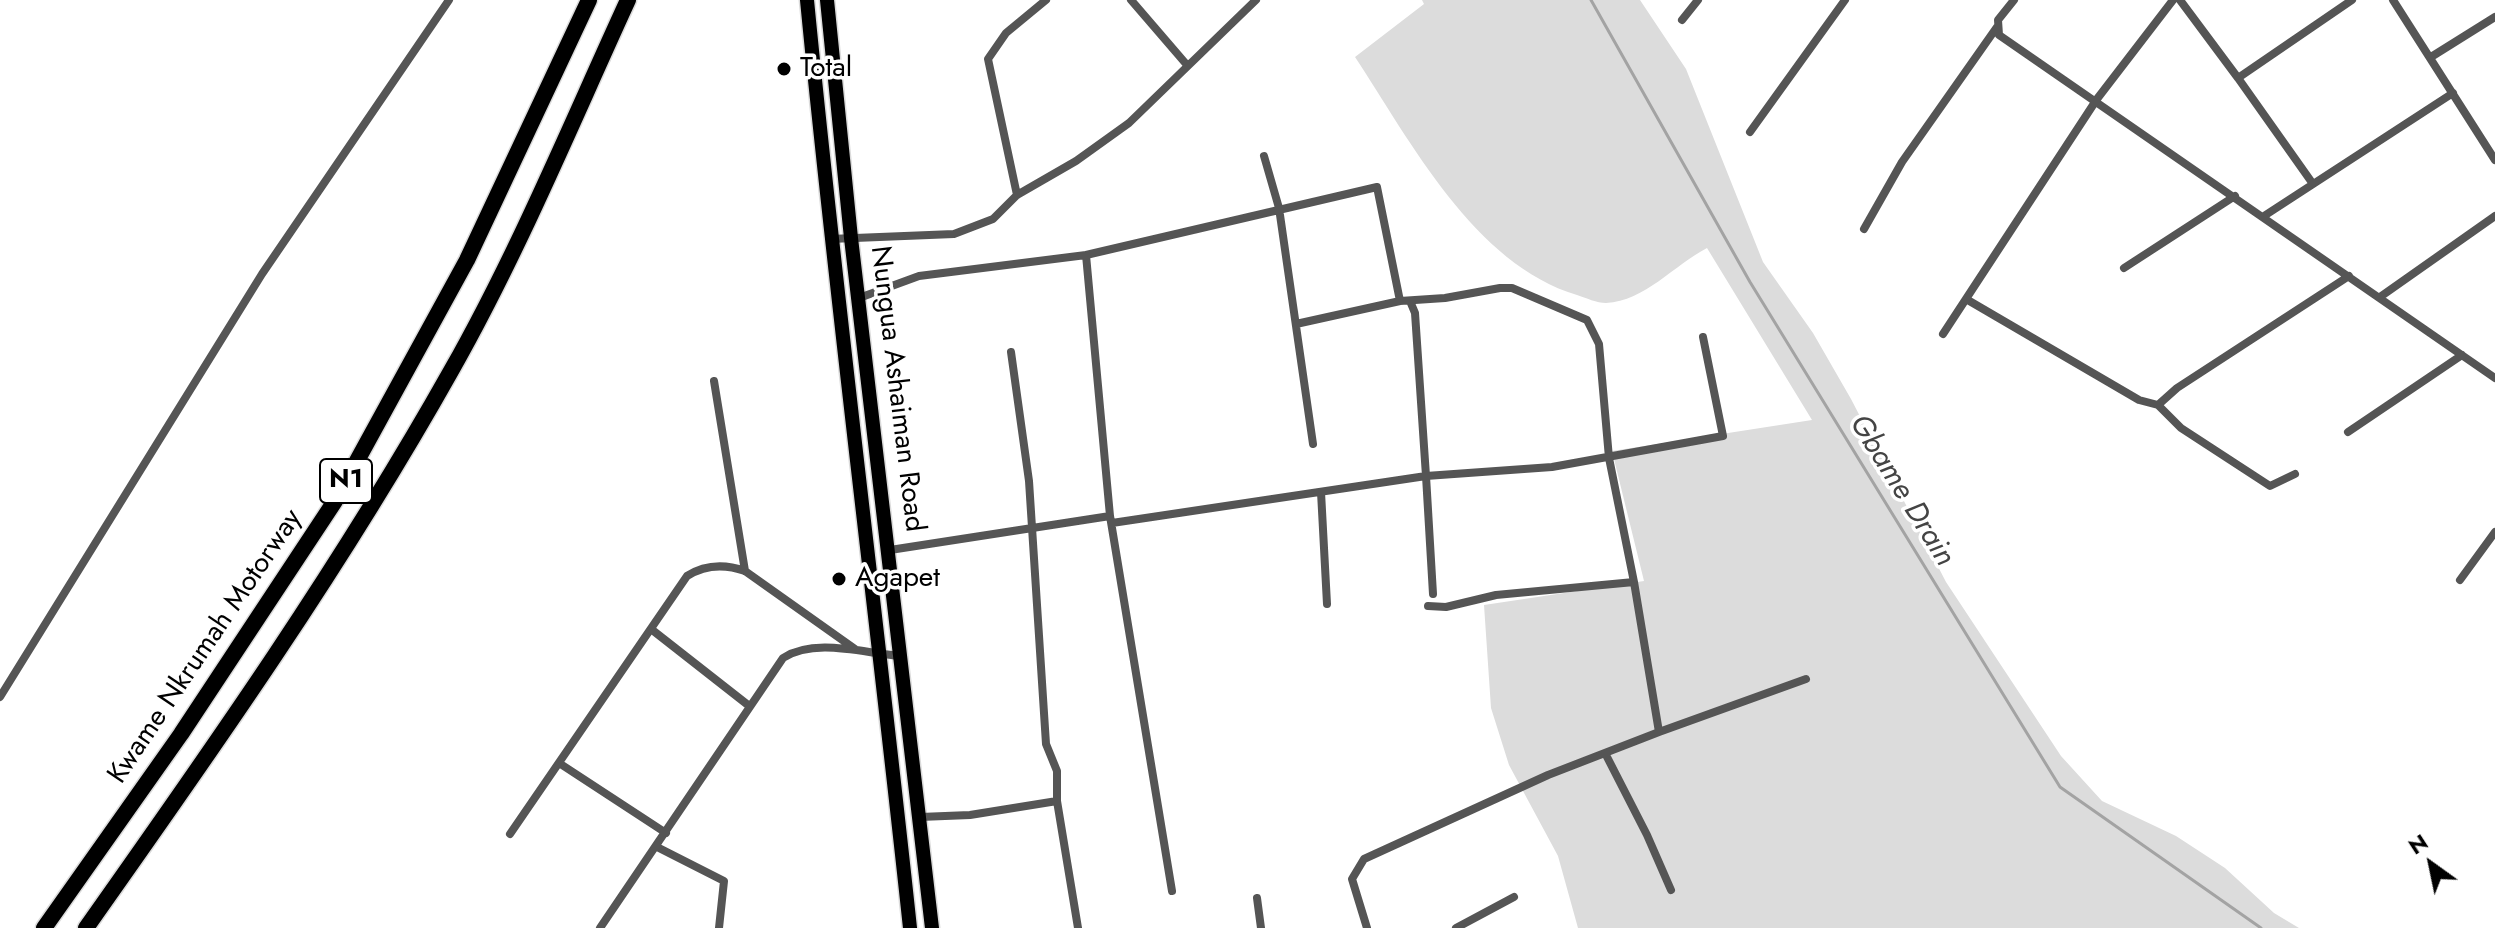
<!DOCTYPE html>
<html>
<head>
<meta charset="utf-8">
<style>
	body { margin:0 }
	#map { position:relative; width:2495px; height:928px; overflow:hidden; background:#fff; font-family:Jost,sans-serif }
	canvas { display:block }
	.north { position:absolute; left:2391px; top:824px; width:80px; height:80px; -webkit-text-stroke:6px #fff; paint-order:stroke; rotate:327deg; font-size:22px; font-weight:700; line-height:32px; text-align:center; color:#000 }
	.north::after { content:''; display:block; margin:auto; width:28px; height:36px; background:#000; clip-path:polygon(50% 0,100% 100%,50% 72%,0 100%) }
</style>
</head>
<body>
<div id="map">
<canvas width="2495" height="928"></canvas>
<div class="north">N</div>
</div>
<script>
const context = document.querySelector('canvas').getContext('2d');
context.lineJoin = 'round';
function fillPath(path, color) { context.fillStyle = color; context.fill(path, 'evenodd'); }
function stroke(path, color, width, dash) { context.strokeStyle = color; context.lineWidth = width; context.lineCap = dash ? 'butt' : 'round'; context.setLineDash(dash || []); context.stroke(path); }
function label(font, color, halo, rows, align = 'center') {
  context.font = font + ' Jost,sans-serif'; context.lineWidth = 7; context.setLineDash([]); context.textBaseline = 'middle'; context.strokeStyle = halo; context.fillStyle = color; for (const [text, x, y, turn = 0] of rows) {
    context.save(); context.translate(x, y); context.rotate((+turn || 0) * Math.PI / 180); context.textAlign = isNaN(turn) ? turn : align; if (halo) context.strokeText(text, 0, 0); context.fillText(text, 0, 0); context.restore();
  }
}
fillPath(new Path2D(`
	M1422,0H1640L1686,69L1763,262L1813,333L1851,399L1946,582L2061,756L2102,801L2176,836L2225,868L2274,913L2299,928H1578L1558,856L1509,765L1491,708L1484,605L1644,581L1612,451L1812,420L1707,248C1674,265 1645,301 1606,303C1597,303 1586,298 1577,295C1474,264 1411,142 1355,57L1424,4Z`), '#dcdcdc');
stroke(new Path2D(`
	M1591,0L1750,282L2060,787L2261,928`), '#a3a3a3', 3);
const primary = new Path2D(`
	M807,0C837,310 877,618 910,928
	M827,0L851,238L932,928`);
const motorway = new Path2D(`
	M44,928L181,734L335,501L467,260L589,0
	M86,928C214,747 342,565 451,371C518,253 571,124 628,0`);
stroke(primary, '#dbdbdb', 17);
stroke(motorway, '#dbdbdb', 19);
stroke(new Path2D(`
	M1131,0L1187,65
	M2014,0L1998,20L1999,35L2495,378
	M2180,0L2238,78L2352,0
	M2393,0L2495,160
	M1682,20L1698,0
	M2431,57L2495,17
	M2238,78L2313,184
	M1750,132L1845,0
	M1264,156L1279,208L1313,444
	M1017,195L988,59L1006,33L1046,0
	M2264,216L2453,93
	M1864,229L1902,162L1997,27
	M830,239L954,234L993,219L1017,195L1076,161L1129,123L1256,0
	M1086,255L1377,187L1400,301
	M2124,268L2235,196
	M2380,297L2495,216
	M859,298L919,276L1086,255L1110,516L1172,891
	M1966,299L2139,400L2158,405L2177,388L2349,276
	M1410,301L1415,313L1426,476L1552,467L1723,436L1703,337
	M1296,324L1400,301L1445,298L1500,288H1512L1587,320L1599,344L1609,458L1634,582L1496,595L1446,607L1428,606
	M1943,334L2097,99L2173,0
	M1011,352L1029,481L1046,744L1057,771V801L1078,928
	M714,381L745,571
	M2158,405L2181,428L2270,486L2295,474
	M2348,432L2462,355
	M1321,492L1327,604
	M1112,523L1426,476L1433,594
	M890,550L1110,516
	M2460,580L2495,532
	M651,629L748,705
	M0,697L262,274L449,0
	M1659,732L1806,679
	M1605,753L1647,835L1671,890
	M559,763L666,833
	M920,817L970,815L1057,801
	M510,834L687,576C706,564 725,564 745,571L855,649
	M657,847L724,881L719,928
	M1257,898L1261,928
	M600,928L783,658C816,637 866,654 902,656
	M1367,928L1352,879L1364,859L1548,775L1659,732L1634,582
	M1456,928L1514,897`), '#555', 8);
stroke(primary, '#000', 14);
stroke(motorway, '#000', 16);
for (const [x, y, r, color] of [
	[784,69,8,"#000"],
	[839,579,8,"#000"]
]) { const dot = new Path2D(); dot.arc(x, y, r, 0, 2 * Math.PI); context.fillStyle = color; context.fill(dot); stroke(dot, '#fff', 3); }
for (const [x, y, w] of [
	[346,481,52]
]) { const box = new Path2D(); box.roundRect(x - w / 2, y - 22, w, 44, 6); context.fillStyle = '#fff'; context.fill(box); stroke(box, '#000', 2); }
label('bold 26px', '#000', null, [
	["N1",346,481]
]);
label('28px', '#000', '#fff', [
	["Total",800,69],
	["Agapet",855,579]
], 'left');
label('28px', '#000', '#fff', [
	["Nungua Ashaiman Road",896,389,83],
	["Kwame Nkrumah Motorway",206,647,-56]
]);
label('italic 30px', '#444', '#fff', [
	["Gbame Drain",1901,491,58]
]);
</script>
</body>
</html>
